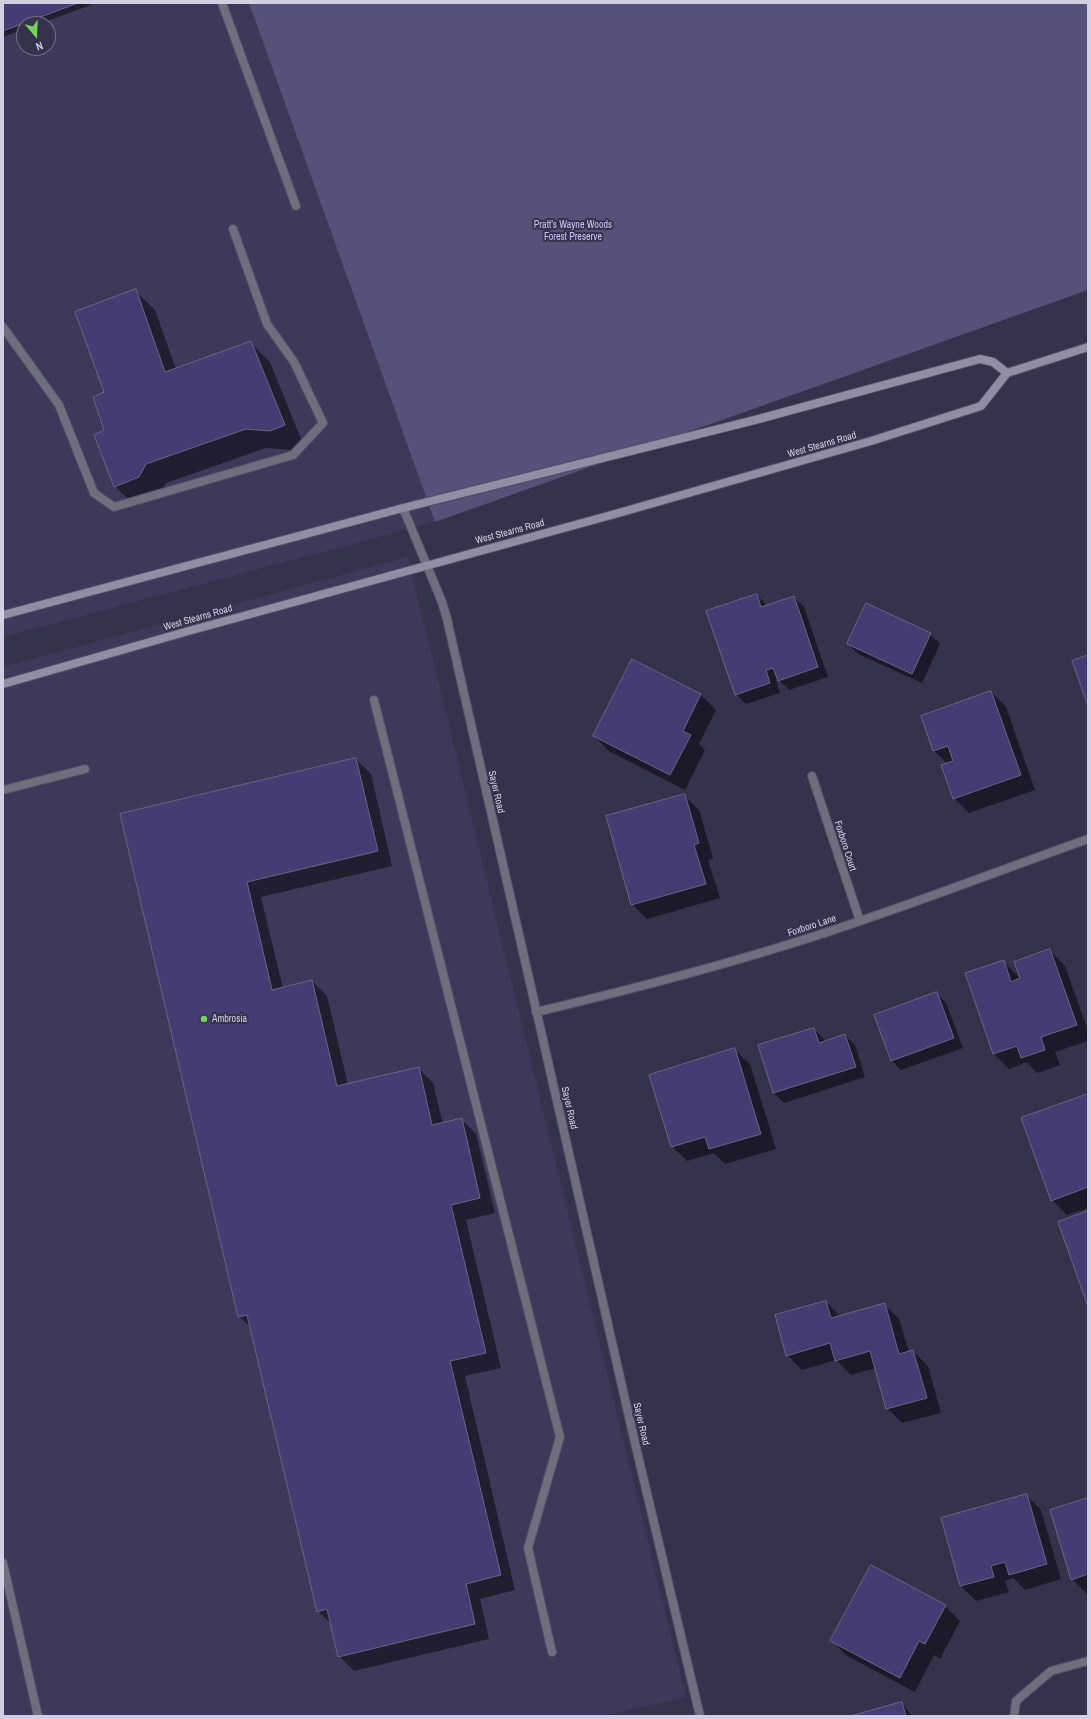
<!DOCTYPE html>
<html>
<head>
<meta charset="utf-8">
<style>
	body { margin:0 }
	#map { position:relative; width:1091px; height:1719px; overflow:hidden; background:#35324c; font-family:"Archivo Narrow",sans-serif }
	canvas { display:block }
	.frame { position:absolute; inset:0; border:4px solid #d1cfe0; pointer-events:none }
	.north { position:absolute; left:16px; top:16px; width:40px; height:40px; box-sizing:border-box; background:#35324c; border:1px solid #737187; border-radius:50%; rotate:161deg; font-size:11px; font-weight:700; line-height:16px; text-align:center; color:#d1cfe0 }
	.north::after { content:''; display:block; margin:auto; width:14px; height:18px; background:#76d25a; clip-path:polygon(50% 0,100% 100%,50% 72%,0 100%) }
</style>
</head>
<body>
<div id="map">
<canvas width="1091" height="1719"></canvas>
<div class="frame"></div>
<div class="north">N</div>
</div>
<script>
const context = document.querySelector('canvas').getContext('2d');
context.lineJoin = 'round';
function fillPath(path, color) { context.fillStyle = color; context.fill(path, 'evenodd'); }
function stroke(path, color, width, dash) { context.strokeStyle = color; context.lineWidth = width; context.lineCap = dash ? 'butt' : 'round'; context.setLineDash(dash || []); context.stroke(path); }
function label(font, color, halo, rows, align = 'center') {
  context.font = font + ' "Archivo Narrow",sans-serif'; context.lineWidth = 4; context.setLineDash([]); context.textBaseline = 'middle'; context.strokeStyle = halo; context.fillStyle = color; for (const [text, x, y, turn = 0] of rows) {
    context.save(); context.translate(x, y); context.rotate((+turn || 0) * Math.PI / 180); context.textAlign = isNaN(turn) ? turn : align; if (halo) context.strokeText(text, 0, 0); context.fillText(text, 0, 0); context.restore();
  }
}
fillPath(new Path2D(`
	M3,3H249L435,522L3,637ZM24,24H48V48H24Z
	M408,557L686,1697L604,1716H3V667Z`), '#3e395a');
fillPath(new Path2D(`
	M249,3H1088V290L435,522Z`), '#565178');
fillPath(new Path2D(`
	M3,3H90L91,5L39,24H24V29L3,37Z
	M135,291L155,310L176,369L251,343L270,362L303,444L290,450L266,448L166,483L158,496L135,506L115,486L105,431L106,392Z
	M757,595L767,606L794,597L804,607L828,677L789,690L778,679L776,680L780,693L746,704L736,694Z
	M930,634L940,644L922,683L858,654L848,644Z
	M633,661L701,695L716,710L699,744L705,750L685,790L609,751L594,736Z
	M991,692L1006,707L1035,790L969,813L954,798L948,764L934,751L922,717Z
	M356,759L371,774L392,866L261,897L283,988L312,981L327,996L348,1085L418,1068L433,1083L443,1124L461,1119L476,1134L495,1213L466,1220L501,1368L465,1376L515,1590L480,1599L489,1639L354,1671L339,1656L332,1625L318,1611L252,1329L239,1316L121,815Z
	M684,795L699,810L713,858L708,860L720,898L647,919L632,904Z
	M1050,951L1065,966L1088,1031V1041L1055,1052L1060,1065L1037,1073L1027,1062L1009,1069L994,1054L966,974L1003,961L1018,976L1020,980Z
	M936,993L946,1003L963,1048L901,1070L891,1060Z
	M814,1029L824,1039L825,1042L845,1035L855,1045L865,1077L784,1103L774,1093L759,1046Z
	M735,1050L750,1064L776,1149L725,1164L714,1153L687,1161L672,1146Z
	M1088,1095V1208L1067,1215L1052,1200Z
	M826,1302L840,1316L884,1304L899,1319L909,1352L913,1351L928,1366L941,1413L902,1423L887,1408L876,1368L851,1375L836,1360L802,1370L787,1355Z
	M1026,1495L1041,1510L1061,1579L1025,1590L1013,1578L1005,1581L1009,1592L976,1601L961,1586L942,1519Z
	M1088,1500V1594H1087L1072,1579Z
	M945,1606L960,1621L940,1659L934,1655L915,1692L847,1656L832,1641Z
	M902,1703L912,1716H855Z`), '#0007');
const building = new Path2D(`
	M3,3H78L3,31Z
	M136,289L165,372L251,341L285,425L270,431L246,429L146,464L139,477L114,487L94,435L104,430L93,397L104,392L75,312Z
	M757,594L761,607L794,596L818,667L778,681L773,668L766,670L770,683L735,695L706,611Z
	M866,603L931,633L912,674L847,644Z
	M1088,655V706L1072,661Z
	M632,659L701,694L683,731L691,735L670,775L593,736Z
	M991,691L1021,775L953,799L941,765L953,761L948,746L933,751L921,716Z
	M356,758L378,851L247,882L272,990L312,980L337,1086L419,1067L432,1125L462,1118L480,1198L451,1205L486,1353L450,1361L501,1575L466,1584L475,1624L338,1657L327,1609L317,1612L247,1315L238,1317L120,814Z
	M685,794L699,843L694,845L706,884L631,905L606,816Z
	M1050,949L1077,1025L1041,1037L1045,1050L1021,1058L1017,1046L993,1054L965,973L1004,960L1011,982L1020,978L1014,962Z
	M937,992L954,1038L891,1061L874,1015Z
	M814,1028L819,1043L845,1034L856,1067L773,1093L758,1045Z
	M735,1048L761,1134L709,1149L705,1137L671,1147L649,1075Z
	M1088,1094V1187L1051,1201L1021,1118Z
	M1088,1211V1303L1087,1304L1058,1222Z
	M826,1301L831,1318L885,1303L899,1354L913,1350L927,1398L886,1409L870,1351L835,1361L830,1343L786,1356L775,1315Z
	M1027,1494L1047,1564L1009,1575L1005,1562L991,1566L994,1577L960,1586L941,1518Z
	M1088,1498V1574L1071,1580L1050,1510Z
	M871,1565L946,1605L925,1644L919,1641L900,1678L830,1641Z
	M902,1702L906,1716H851Z`);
fillPath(building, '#453c74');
stroke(building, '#696684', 1);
const service = new Path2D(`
	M222,3L296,206
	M3,327L59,405L94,493L114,507L293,455L323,423L294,362L267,324L233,229
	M374,700L560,1437L528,1548L552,1652
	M3,790L85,769
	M3,1563L38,1716`);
const minor = new Path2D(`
	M403,508L442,602L447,619L635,1443L700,1716
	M812,776L860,921
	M536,1012C646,986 754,958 860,921C937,895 1012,866 1088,839
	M1014,1716L1016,1701L1051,1671L1088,1661`);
const secondary = new Path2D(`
	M3,615L403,508L755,420L980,359L993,362L1007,373
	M3,684L185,632L615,514L871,441L981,406L1007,373L1088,347`);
stroke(service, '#514e67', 10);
stroke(minor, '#514e67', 10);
stroke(secondary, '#514e67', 10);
stroke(service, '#6f6e7c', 8);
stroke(minor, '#6f6e7c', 8);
stroke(secondary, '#8f8ea3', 8);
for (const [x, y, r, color] of [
	[204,1019,4,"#76d25a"]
]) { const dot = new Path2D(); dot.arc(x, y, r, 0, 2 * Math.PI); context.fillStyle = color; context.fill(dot); stroke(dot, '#35324c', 1.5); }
label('10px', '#c9c4f9', '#35324c', [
	["Pratt’s Wayne Woods",573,225],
	["Forest Preserve",573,237]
]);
label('10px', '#d1cfe0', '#35324c', [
	["West Stearns Road",822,445,-16],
	["West Stearns Road",510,532,-15],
	["West Stearns Road",198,618,-16],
	["Sayer Road",496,792,77],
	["Foxboro Court",845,846,72],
	["Foxboro Lane",812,926,-18],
	["Sayer Road",569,1108,77],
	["Sayer Road",641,1424,77]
]);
label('10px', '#d1cfe0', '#35324c', [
	["Ambrosia",212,1019]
], 'left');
</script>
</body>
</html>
